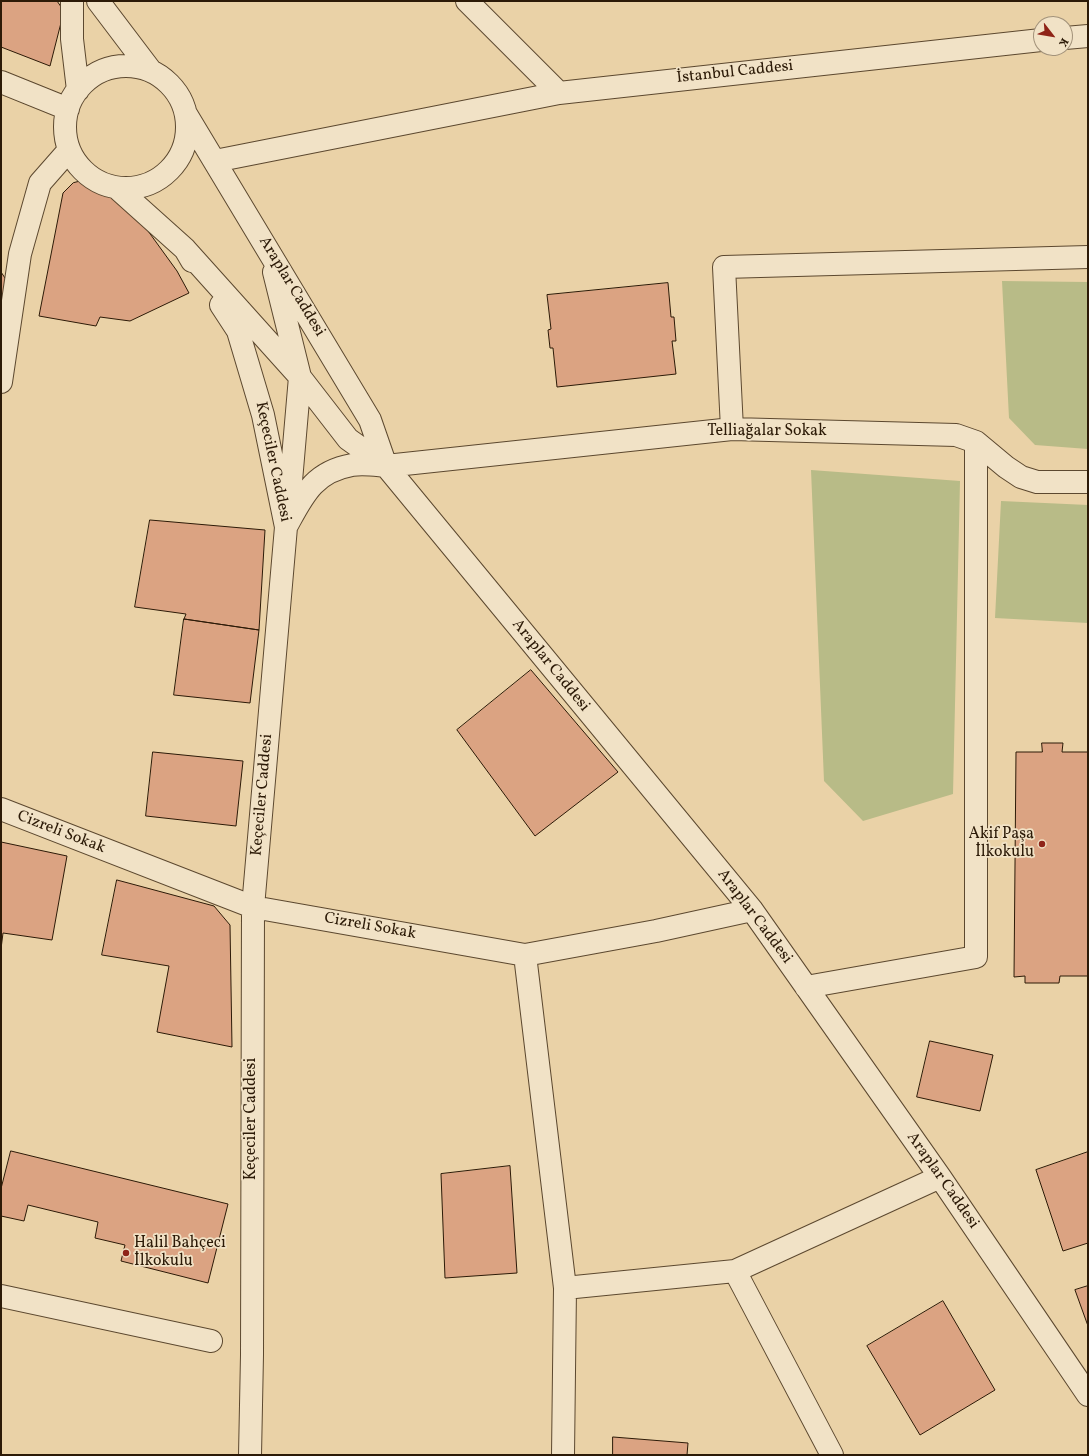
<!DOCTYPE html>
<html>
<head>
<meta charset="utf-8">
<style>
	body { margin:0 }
	#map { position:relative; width:1089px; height:1456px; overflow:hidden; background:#ead2a7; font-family:Vollkorn,serif }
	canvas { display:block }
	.frame { position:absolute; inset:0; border:2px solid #2c1a07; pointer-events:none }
	.north { position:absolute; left:1033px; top:16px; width:40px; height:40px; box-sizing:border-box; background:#f1e2c6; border:1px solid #a2927a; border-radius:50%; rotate:121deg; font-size:11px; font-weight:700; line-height:16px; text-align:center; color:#2c1a07 }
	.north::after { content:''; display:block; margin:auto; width:14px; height:18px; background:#8f2418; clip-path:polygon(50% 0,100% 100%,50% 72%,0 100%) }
</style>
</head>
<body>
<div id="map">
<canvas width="1089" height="1456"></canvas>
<div class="frame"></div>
<div class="north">K</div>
</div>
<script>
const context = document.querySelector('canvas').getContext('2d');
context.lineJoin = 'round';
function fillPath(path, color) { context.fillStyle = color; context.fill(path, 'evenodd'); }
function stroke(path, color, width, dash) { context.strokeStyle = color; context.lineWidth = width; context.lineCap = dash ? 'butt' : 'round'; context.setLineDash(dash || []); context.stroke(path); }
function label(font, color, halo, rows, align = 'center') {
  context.font = font + ' Vollkorn,serif'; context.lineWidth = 3.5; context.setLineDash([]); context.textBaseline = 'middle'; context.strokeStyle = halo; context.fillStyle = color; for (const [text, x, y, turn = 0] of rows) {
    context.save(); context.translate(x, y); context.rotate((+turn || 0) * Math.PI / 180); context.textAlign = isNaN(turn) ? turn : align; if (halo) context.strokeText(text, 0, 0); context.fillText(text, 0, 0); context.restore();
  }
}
fillPath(new Path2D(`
	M1002,281L1088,282V449L1035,445L1009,418Z
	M811,470L960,481L953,794L863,821L824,781Z
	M1001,501L1088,505V623L995,618Z`), '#b8bb87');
const building = new Path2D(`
	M1,1H57L64,11L50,66L1,47Z
	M85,180L97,184L135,213L177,271L189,293L130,321L100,317L96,326L39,316L63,193L73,183Z
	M1,272L9,284L1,328Z
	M668,283L671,317H674L676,341H672L676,374L557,387L553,348H550L548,330L551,329L547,295Z
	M150,520L265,530L259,630L184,619L186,614L135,607Z
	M184,619L259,630L250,703L174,695Z
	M531,670L618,772L535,836L457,730Z
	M1042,743H1063L1062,752H1088V976H1060L1059,983H1025V976L1014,977L1016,752H1042Z
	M153,752L243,761L236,826L146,816Z
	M1,842L67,856L52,940L3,933L1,949Z
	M117,880L214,906L230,925L232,1047L157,1032L169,966L102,955Z
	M930,1041L993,1055L980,1111L917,1097Z
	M11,1151L228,1204L208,1283L121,1261L125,1245L95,1238L98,1222L28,1205L24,1221L1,1216V1189Z
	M1088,1152V1243L1063,1251L1036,1170Z
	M510,1166L517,1273L445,1278L441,1174Z
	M1088,1286V1326L1075,1290Z
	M943,1301L995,1390L920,1435L867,1346Z
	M613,1437L688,1443L687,1455H613Z`);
fillPath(building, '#dba382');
stroke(building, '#2c1a07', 1);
const minor = new Path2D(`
	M72,1V39L78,90
	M98,1L151,71
	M467,1L559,93
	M1065,38L1088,36
	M65 127a61 61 0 1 1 122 0a61 61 0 1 1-122 0Z
	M1,82L68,109
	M186,114L370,420L386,466
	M215,161L559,93L1041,40
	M117,188L185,249L192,261
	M185,249L300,377L348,439L386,466L752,910L940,1177L1088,1395
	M274,272L300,377L289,504
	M221,305L238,331L263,415L286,527L253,907L252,1355L250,1455
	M1,382L20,254L40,183L69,150
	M732,429L724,267L1088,257
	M286,527C303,496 313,472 352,465C363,463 375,465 386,466L732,429L956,435L976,442L1006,467L1021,477L1037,482H1088
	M1,809L253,907L525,955L656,931L752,910
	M525,955L565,1288L563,1455
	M806,987L976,957V442
	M735,1271L832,1455
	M565,1288L735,1271L940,1177
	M1,1296L211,1341`);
stroke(minor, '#5c482f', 24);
stroke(minor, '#f1e2c6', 22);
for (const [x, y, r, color] of [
	[1042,844,4,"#8f2418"],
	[126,1253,4,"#8f2418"]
]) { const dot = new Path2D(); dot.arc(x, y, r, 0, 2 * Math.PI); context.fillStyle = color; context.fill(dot); stroke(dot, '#f1e2c6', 1.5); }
label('16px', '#2c1a07', '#f1e2c6', [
	["İstanbul Caddesi",735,73,-6],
	["Araplar Caddesi",291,287,59],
	["Telliağalar Sokak",767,432],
	["Keçeciler Caddesi",272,462,78],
	["Araplar Caddesi",550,666,51],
	["Keçeciler Caddesi",263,795,-85],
	["Cizreli Sokak",61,833,21],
	["Araplar Caddesi",754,917,53],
	["Cizreli Sokak",370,927,10],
	["Keçeciler Caddesi",252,1119,-90],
	["Araplar Caddesi",942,1181,55]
]);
label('16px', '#2c1a07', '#f1e2c6', [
	["Akif Paşa",1034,835],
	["İlkokulu",1034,853],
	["Halil Bahçeci",134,1244,"left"],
	["İlkokulu",134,1262,"left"]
], 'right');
</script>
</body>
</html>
